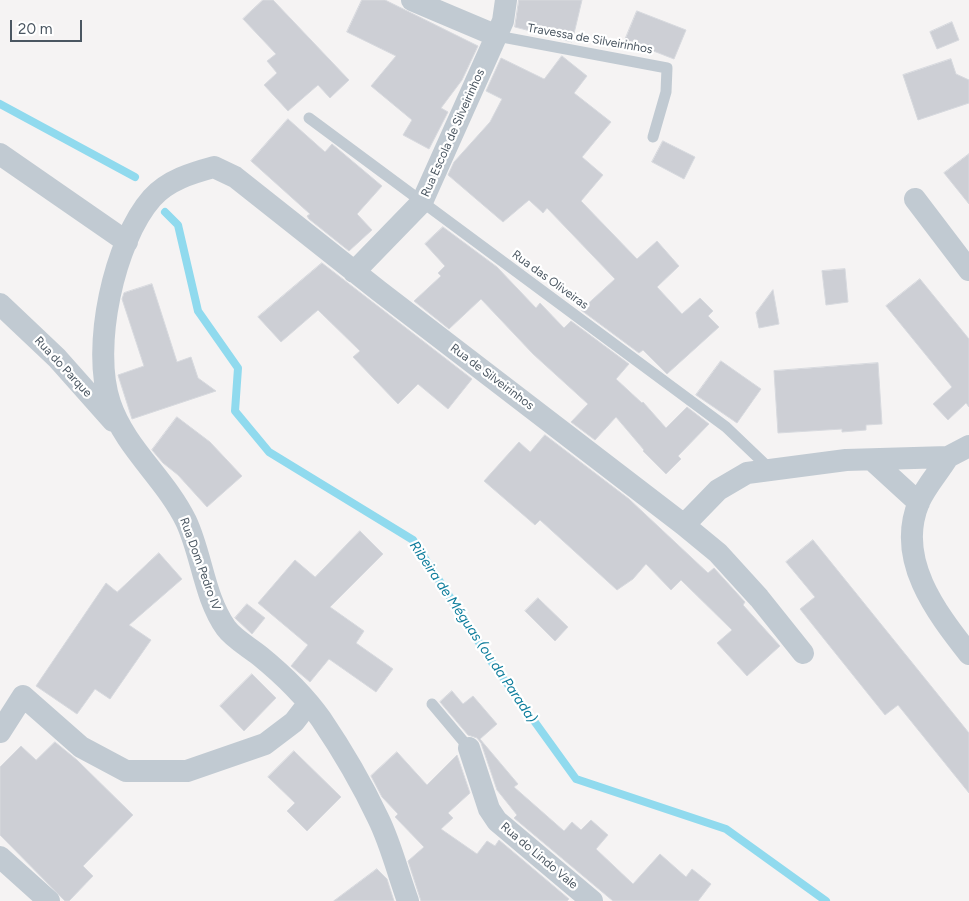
<!DOCTYPE html>
<html>
<head>
<meta charset="utf-8">
<style>
	body { margin:0 }
	#map { position:relative; width:969px; height:901px; overflow:hidden; background:#f5f3f3; font-family:Figtree,sans-serif }
	canvas { display:block }
	.scale { position:absolute; left:10px; top:20px; width:72px; height:22px; box-sizing:border-box; border:2px solid #4a5661; border-top:0; padding-left:6px; font-size:15px; line-height:18px; white-space:nowrap; color:#4a5661; -webkit-text-stroke:4px #fff; paint-order:stroke }
</style>
</head>
<body>
<div id="map">
<canvas width="969" height="901"></canvas>
<div class="scale">20 m</div>
</div>
<script>
const context = document.querySelector('canvas').getContext('2d');
context.lineJoin = 'round';
function stroke(path, color, width, dash) { context.strokeStyle = color; context.lineWidth = width; context.lineCap = dash ? 'butt' : 'round'; context.setLineDash(dash || []); context.stroke(path); }
function fillPath(path, color) { context.fillStyle = color; context.fill(path, 'evenodd'); }
function label(font, color, halo, rows, align = 'center') {
  context.font = font + ' Figtree,sans-serif'; context.lineWidth = 4.5; context.setLineDash([]); context.textBaseline = 'middle'; context.strokeStyle = halo; context.fillStyle = color; for (const [text, x, y, turn = 0] of rows) {
    context.save(); context.translate(x, y); context.rotate((+turn || 0) * Math.PI / 180); context.textAlign = isNaN(turn) ? turn : align; if (halo) context.strokeText(text, 0, 0); context.fillText(text, 0, 0); context.restore();
  }
}
stroke(new Path2D(`
	M0,104L135,177
	M165,212L178,225L198,311L238,368L235,411L269,452L413,540L493,664L576,779L726,829L826,901`), '#90daee', 8);
const building = new Path2D(`
	M263,0H273L349,80L330,98L318,85L288,111L264,85L277,73L267,61L276,54L243,19Z
	M362,0H385L478,46L462,80L441,108L448,112L429,149L403,135L412,120L371,86L396,56L347,32Z
	M519,0H582L572,42L515,27Z
	M637,11L686,30L674,59L625,40Z
	M952,22L959,40L937,49L930,32Z
	M562,56L587,76L574,93L611,122L582,157L603,175L581,201L637,259L657,241L679,266L657,287L682,314L700,298L713,311L708,316L719,327L667,374L643,350L639,353L581,310L615,279L547,208L543,213L529,200L503,222L448,175L454,162L490,122L502,99L486,91L501,58L544,79Z
	M951,59L956,74L969,80V103L918,120L903,75Z
	M288,119L325,152L332,144L382,186L357,214L372,230L349,251L309,219L307,216L310,214L251,161Z
	M663,141L695,157L684,179L652,162Z
	M969,154V204L944,173Z
	M443,227L497,267L536,308L540,303L564,328L571,321L629,364L616,379L642,403L643,402L666,428L687,407L709,424L678,456L681,459L666,474L643,451L644,450L616,417L595,440L571,422L588,404L533,354L481,299L449,329L414,301L441,276L438,273L445,266L425,244Z
	M322,263L472,379L448,409L418,384L398,404L353,357L360,351L318,310L281,342L258,317Z
	M845,269L848,302L826,305L822,271Z
	M920,279L969,339V407L966,403L948,420L933,404L952,387L886,306Z
	M152,284L177,362L191,357L198,378L216,391L132,419L118,375L144,366L122,299L124,293Z
	M773,290L779,324L759,328L756,313Z
	M721,361L761,389L737,423L696,395Z
	M878,363L882,424L866,425V430L842,432V429L778,433L774,371Z
	M177,417L210,442L242,476L207,507L178,475L163,463L152,450Z
	M545,435L629,499L708,573L714,568L745,602L743,605L780,646L747,676L717,643L732,630L681,580L671,590L646,564L633,579L617,590L540,520L535,525L484,481L519,442L530,452Z
	M360,531L383,554L330,607L364,631L356,643L393,669L376,692L329,659L310,682L291,666L308,645L258,603L295,560L315,577Z
	M813,540L969,733V793L898,705L885,715L800,609L815,597L786,562Z
	M159,553L182,579L129,625L151,640L110,699L95,689L77,714L36,686L106,583L117,592Z
	M538,598L568,627L555,641L525,611Z
	M247,604L265,618L252,634L235,618Z
	M252,674L276,698L244,731L220,706Z
	M452,691L463,704L473,696L497,724L480,739L518,784L514,787L564,831L572,822L581,830L591,820L608,835L596,849L633,884L660,854L686,877L692,869L711,884L698,901H613L514,818L517,815L497,790L481,743L477,738L468,735L440,702Z
	M55,742L77,760L133,815L83,866L93,876L69,901H65L0,835V767L21,746L36,760Z
	M294,751L341,797L307,831L287,811L295,803L268,777Z
	M397,752L427,785L457,755L470,793L448,813L453,818L441,829L477,854L487,841L495,846L499,840L569,899L567,901H421L408,861L424,847L395,817L398,814L382,797L371,776Z
	M377,869L387,879L394,901H334Z`);
fillPath(building, '#cdcfd5');
stroke(building, '#d7d9de', 1);
stroke(new Path2D(`
	M497,36L667,68L666,92L653,137
	M309,118L726,427L771,470
	M432,704L469,748`), '#c1cad2', 11);
stroke(new Path2D(`
	M412,0L497,36
	M0,154L127,242
	M915,199L969,270
	M354,272L422,202L503,21L506,0
	M0,304L57,358L113,421
	M948,457C939,472 926,486 919,502C895,559 936,612 969,654
	M872,460L919,503
	M684,525L718,490L747,473L846,460L948,457L969,446
	M0,732L23,696L81,747L126,771H187L265,744L294,722L308,704
	M469,748L489,809L497,821L592,901
	M0,857L49,901
	M408,901C398,874 391,844 378,818C362,784 342,750 321,719C304,695 282,674 260,656C249,647 234,639 226,628C204,597 202,555 186,521C165,478 125,448 110,403C91,348 114,241 152,198C168,180 192,173 214,167L235,177L379,291L684,525L718,553L759,598L803,653`), '#c1cad2', 22);
label('12px', '#4a5661', '#fff', [
	["Travessa de Silveirinhos",590,39,10],
	["Rua Escola de Silveirinhos",453,133,-66],
	["Rua das Oliveiras",550,280,36],
	["Rua do Parque",63,367,47],
	["Rua de Silveirinhos",492,377,37],
	["Rua Dom Pedro IV",200,564,70],
	["Rua do Lindo Vale",539,856,40]
]);
label('italic 14px', '#0c7c9b', '#fff', [
	["Ribeira de Méguas (ou da Parada)",473,632,56]
]);
</script>
</body>
</html>
